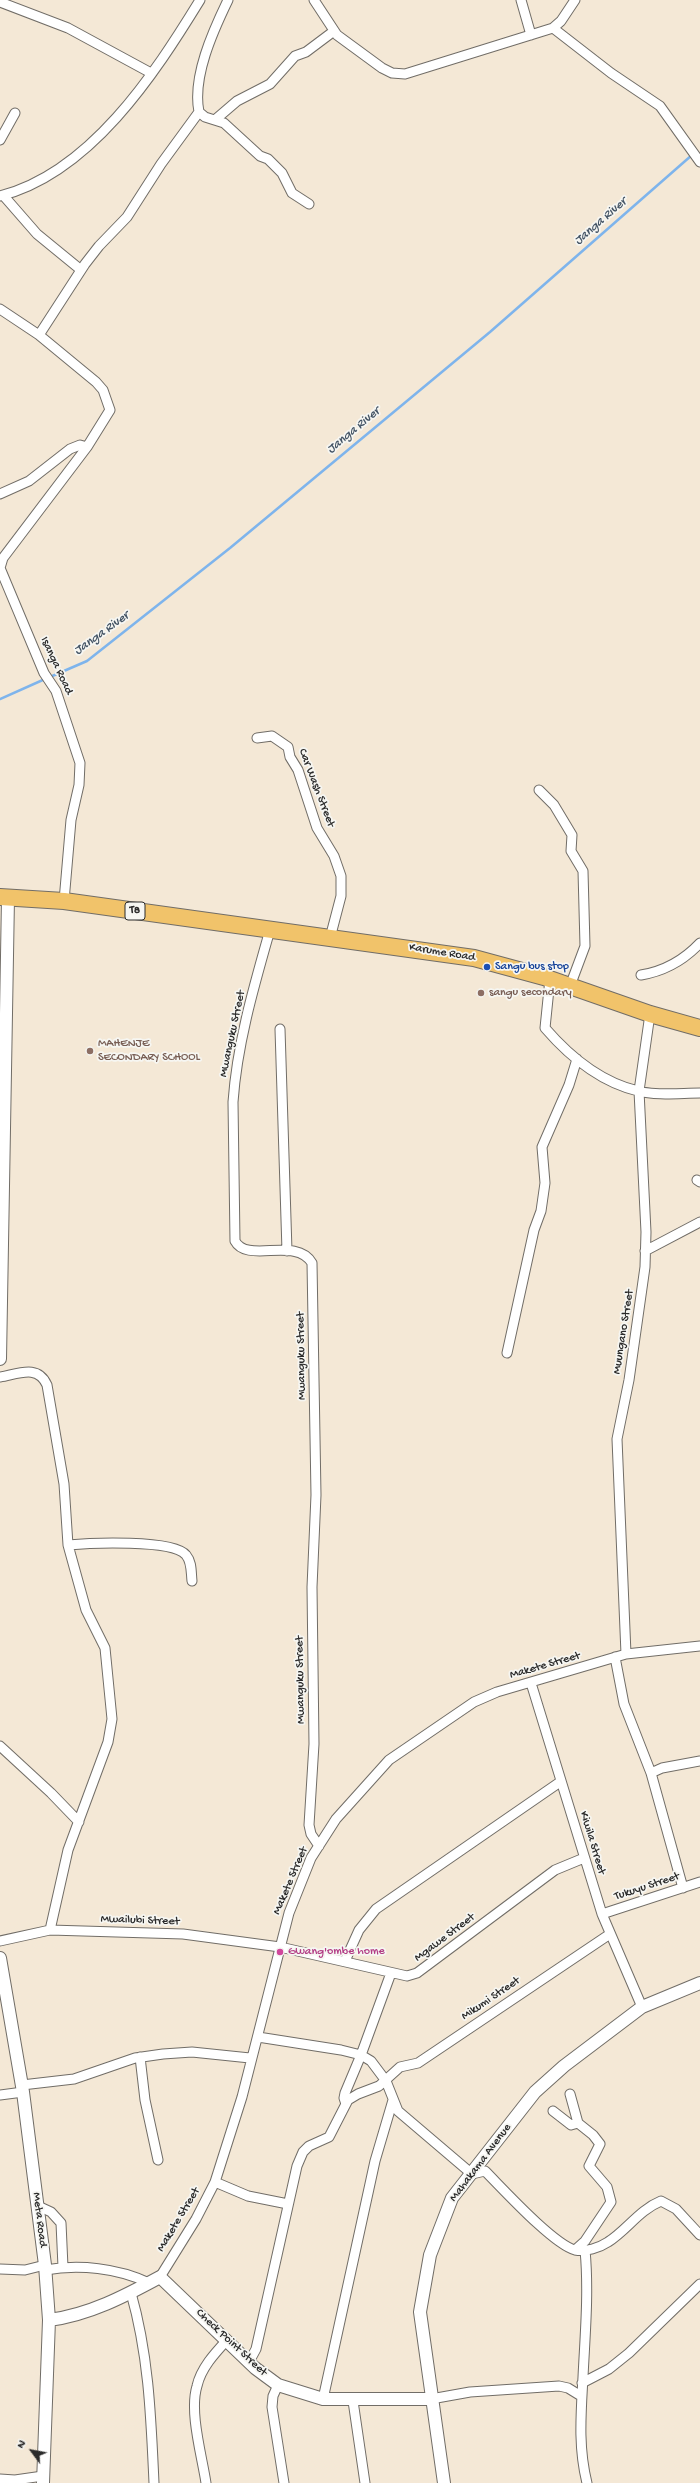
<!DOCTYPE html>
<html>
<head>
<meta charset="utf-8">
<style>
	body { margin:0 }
	#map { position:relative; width:700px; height:2483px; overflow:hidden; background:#f4e8d6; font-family:"Gochi Hand",sans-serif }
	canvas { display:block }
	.north { position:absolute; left:12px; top:2431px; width:40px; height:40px; -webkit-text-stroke:3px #f6f6f2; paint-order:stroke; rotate:302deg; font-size:11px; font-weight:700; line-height:16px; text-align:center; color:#2b2b2b }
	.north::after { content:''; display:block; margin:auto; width:14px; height:18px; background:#2b2b2b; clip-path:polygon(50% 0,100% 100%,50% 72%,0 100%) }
</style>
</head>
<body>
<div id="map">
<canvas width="700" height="2483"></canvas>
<div class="north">N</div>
</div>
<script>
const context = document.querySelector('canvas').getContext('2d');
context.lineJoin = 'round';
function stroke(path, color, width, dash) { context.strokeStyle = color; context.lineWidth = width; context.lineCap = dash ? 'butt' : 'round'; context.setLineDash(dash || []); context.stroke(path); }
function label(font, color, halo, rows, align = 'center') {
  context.font = font + ' "Gochi Hand",sans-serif'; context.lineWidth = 3.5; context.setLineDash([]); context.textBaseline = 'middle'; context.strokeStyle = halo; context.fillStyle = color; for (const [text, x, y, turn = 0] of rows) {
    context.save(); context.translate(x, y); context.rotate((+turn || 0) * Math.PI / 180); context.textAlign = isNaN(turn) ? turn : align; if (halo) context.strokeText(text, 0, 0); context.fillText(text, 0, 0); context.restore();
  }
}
stroke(new Path2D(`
	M50,677L87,661L230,548L490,332L692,155
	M0,699L45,679`), '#7eb4ec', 2.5);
const minor = new Path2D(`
	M228,0C213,31 192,77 199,112L205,117L224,123L260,156L268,159L282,173L292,193L309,204
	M314,0L337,35L382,68L392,73L405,74L553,28L561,21L575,0
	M521,0L531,35
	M0,2L68,28L151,73
	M553,28L611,73L660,106L700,162
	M216,119L237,101L270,84L295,56L306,52L334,31
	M0,140L15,113
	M3,195L37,234L81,270
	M0,196C90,173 154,75 200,0
	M0,309L39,335L96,382L103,390L110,410L87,447L80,445L70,449L29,481L0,494
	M39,335L85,264L99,246L127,217L161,164L199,112
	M257,738L272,736L288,747L290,757L298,770L317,828L334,856L341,876V896L330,938
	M539,790L554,805L572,835L571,851L583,871L585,946L570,986
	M64,901L71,820L79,785L80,763L56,691L44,673L0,568L3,558L87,447
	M270,930C254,986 237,1044 233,1102L235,1241C247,1264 296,1236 312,1263L316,1495L312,1587L314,1744L309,1825L311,1834L319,1846
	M641,975C665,971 684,960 700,943
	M550,979L545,1028C570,1057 600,1082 638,1091C657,1096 681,1093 700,1093
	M280,1029L287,1251
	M697,1180L700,1182
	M645,1251L700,1222
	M507,1353L534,1230L541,1211L545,1183L542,1147L569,1085L577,1059
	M0,1377C18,1374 38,1364 47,1385L64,1484L68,1545L86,1610L105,1648L112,1719L108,1742L68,1850L50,1930
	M68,1545C89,1543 173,1539 186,1555C192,1562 191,1572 192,1581
	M626,1654L617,1439L629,1380L645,1267L646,1232L639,1091L650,1014
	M615,1657L624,1704L651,1773L683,1888
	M531,1683L602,1914L642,2007
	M0,1746L51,1793L79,1822
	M651,1773L662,1768L700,1761
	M602,1914L700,1882
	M0,1941L50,1930L183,1934L280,1947L407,1976L417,1973L555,1870L584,1858
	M345,1961L359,1930L376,1909L560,1782
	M258,2037L341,2050L361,2055L371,2061L386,2081L398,2111L472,2174L485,2171C503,2189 553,2244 575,2250C586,2252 599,2248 608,2242C627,2230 639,2210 661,2201L676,2209L700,2235
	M140,2057L145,2100L158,2160
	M22,2085L74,2079L135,2058L163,2054L192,2052L250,2058
	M570,2094L578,2123
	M0,2095L23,2092
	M346,2104L344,2098L345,2093L361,2055L391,1973
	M553,2111L571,2125L578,2123L593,2135L600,2144L589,2166L607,2187L611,2202L585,2241L575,2250
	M215,2182L248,2196L288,2204
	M38,2206L51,2212L61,2223L63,2267
	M585,2250C589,2292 585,2335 583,2377C581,2414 578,2447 587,2483
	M0,2269L25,2270L45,2265
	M45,2270C79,2264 118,2268 149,2283
	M160,2277L196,2219L215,2182L242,2097L289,1913L311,1858L336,1819L389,1760L474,1702L497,1692L626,1654L700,1646
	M131,2293C149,2356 151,2418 154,2483
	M249,2362L256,2349L297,2166L303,2152L309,2146L329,2137L348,2100L358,2094L379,2086L400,2067L418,2063L610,1934
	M582,2383L609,2369L629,2353L700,2284
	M278,2385L273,2396L272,2407L284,2483
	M323,2399L375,2161L393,2100
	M431,2399L470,2392L559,2386L568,2388L581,2396
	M353,2401L365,2483
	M0,2479L15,2480L43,2476
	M206,2483C202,2456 189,2412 197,2386C201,2368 215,2353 227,2340`);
const tertiary = new Path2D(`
	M0,1359L8,898
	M0,1958L23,2092L45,2265L49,2320L43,2483
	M49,2320C89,2315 125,2296 160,2277L255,2368L278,2385L323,2399H431
	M444,2483L420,2312L430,2255L452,2198L535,2092L564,2066L642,2007L700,1983`);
const trunk = new Path2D(`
	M0,897L64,901L474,958L544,977L650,1014L700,1028`);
stroke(minor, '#716d67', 11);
stroke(tertiary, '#716d67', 14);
stroke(trunk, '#716d67', 18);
stroke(minor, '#fff', 9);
stroke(tertiary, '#fff', 12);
stroke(trunk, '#f1c36a', 16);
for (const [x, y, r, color] of [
	[487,967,4,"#1a4fb4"],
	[481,993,4,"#8d6e63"],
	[90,1051,4,"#8d6e63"],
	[280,1952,4,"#d1479c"]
]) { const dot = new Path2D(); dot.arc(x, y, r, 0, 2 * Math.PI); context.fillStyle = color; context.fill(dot); stroke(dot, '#f6f6f2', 1.5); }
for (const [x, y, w] of [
	[135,911,20]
]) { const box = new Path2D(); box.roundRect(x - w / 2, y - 9, w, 18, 3); context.fillStyle = '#f6f6f2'; context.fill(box); stroke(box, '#2b2b2b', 1); }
label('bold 11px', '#2b2b2b', null, [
	["T8",135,911]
]);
label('12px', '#2b2b2b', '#f6f6f2', [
	["Isanga Road",56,666,65],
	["Car Wash Street",316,788,69],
	["Karume Road",442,953,9],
	["Mwanguku Street",233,1034,-78],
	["Muungano Street",624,1332,-81],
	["Mwanguku Street",302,1356,-91],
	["Makete Street",545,1666,-16],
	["Mwanguku Street",301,1680,-91],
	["Kiwila Street",592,1843,73],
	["Makete Street",291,1881,-67],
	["Tukuyu Street",647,1887,-18],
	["Mwailubi Street",140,1921,2],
	["Mgawe Street",445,1938,-37],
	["Mikumi Street",491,1999,-34],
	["Mahakama Avenue",481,2163,-53],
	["Meta Road",39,2220,83],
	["Makete Street",179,2220,-59],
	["Check Point Street",231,2343,43]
]);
label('12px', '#164399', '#f6f6f2', [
	["Sangu bus stop",495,967]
], 'left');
label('12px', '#785e54', '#f6f6f2', [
	["sangu secondary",489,993],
	["MAHENJE",98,1044],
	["SECONDARY SCHOOL",98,1058]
], 'left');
label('12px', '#b23c85', '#f6f6f2', [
	["Gwang'ombe home",288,1952]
], 'left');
label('italic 13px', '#445465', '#f6f6f2', [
	["Janga River",601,222,-41],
	["Janga River",354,431,-40],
	["Janga River",102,634,-36]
]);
</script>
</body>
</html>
